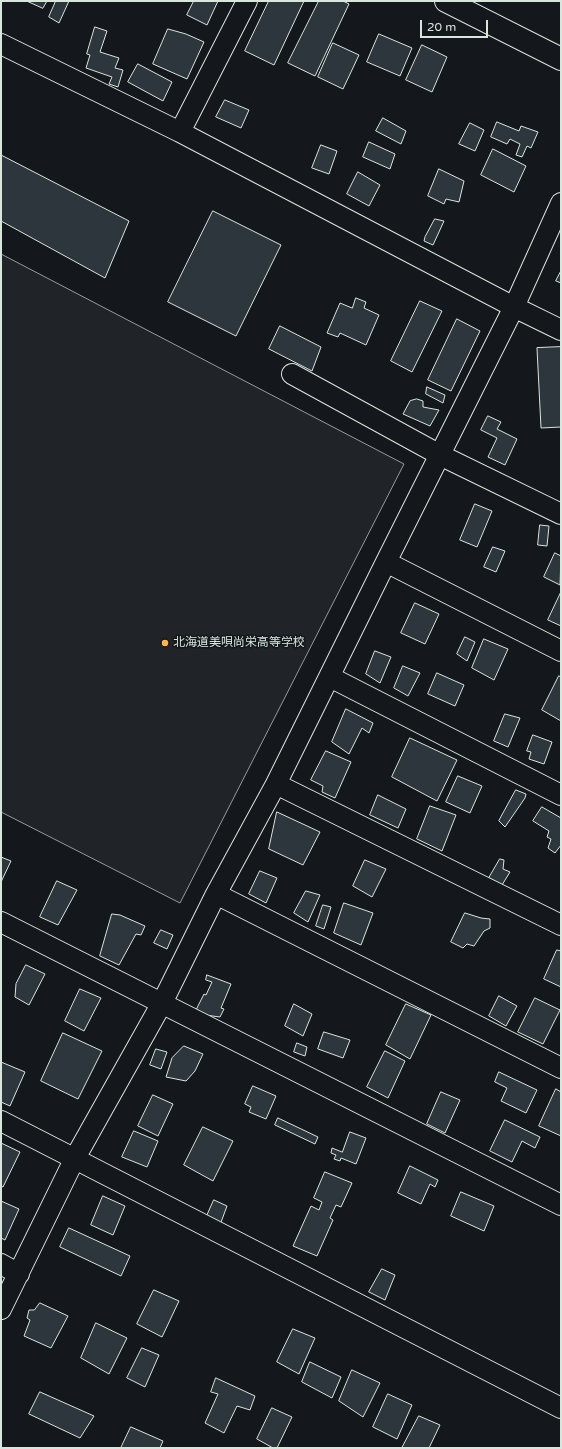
<!DOCTYPE html>
<html>
<head>
<meta charset="utf-8">
<style>
	body { margin:0 }
	#map { position:relative; width:562px; height:1449px; overflow:hidden; background:#14181c; font-family:"Varela Round",sans-serif }
	canvas { display:block }
	.frame { position:absolute; inset:0; border:2px solid #d8e6dc; pointer-events:none }
	.scale { position:absolute; left:420px; top:20px; width:68px; height:18px; box-sizing:border-box; border:2px solid #d8e6dc; border-top:0; padding-left:5px; font-size:12px; line-height:14px; white-space:nowrap; color:#d8e6dc; -webkit-text-stroke:3px #14181c; paint-order:stroke }
</style>
</head>
<body>
<div id="map">
<canvas width="562" height="1449"></canvas>
<div class="frame"></div>
<div class="scale">20 m</div>
</div>
<script>
const context = document.querySelector('canvas').getContext('2d');
context.lineJoin = 'round';
function fillPath(path, color) { context.fillStyle = color; context.fill(path, 'evenodd'); }
function stroke(path, color, width, dash) { context.strokeStyle = color; context.lineWidth = width; context.lineCap = dash ? 'butt' : 'round'; context.setLineDash(dash || []); context.stroke(path); }
function label(font, color, halo, rows, align = 'center') {
  context.font = font + ' "Varela Round","Noto Sans JP",sans-serif'; context.lineWidth = 3; context.setLineDash([]); context.textBaseline = 'middle'; context.strokeStyle = halo; context.fillStyle = color; for (const [text, x, y, turn = 0] of rows) {
    context.save(); context.translate(x, y); context.rotate((+turn || 0) * Math.PI / 180); context.textAlign = isNaN(turn) ? turn : align; if (halo) context.strokeText(text, 0, 0); context.fillText(text, 0, 0); context.restore();
  }
}
const green = new Path2D(`
	M1,254L404,464L180,903L1,812Z`);
fillPath(green, '#202428');
stroke(green, '#939e99', 1);
const building = new Path2D(`
	M27,1H47L43,8Z
	M56,1H69L59,23L49,17Z
	M194,1H218L207,25L187,15Z
	M269,1H304L274,65L245,51Z
	M319,1H343L349,4L315,76L288,63Z
	M95,27L107,31L100,52L119,58L115,68L123,70L118,87L109,84L112,77L86,68L90,55L87,54Z
	M168,29L186,34L204,42L187,79L153,64Z
	M379,34L412,48L400,76L367,62Z
	M333,43L359,55L343,89L318,77Z
	M422,45L447,57L432,92L406,80Z
	M138,64L172,82L163,101L128,82Z
	M225,100L249,110L241,128L216,117Z
	M383,118L406,131L401,144L376,131Z
	M497,122L519,131L521,126L538,132L531,148L527,146L522,157L516,155L520,144L510,139L507,144L491,137Z
	M470,123L484,130L475,151L459,144Z
	M369,142L395,154L390,169L363,157Z
	M321,145L337,151L329,174L312,168Z
	M493,149L526,166L514,192L481,175Z
	M1,155L129,221L105,278L1,221Z
	M439,169L464,181L459,202L446,199L444,204L428,196Z
	M358,172L380,185L369,206L347,194Z
	M213,211L281,245L236,336L168,302Z
	M435,219L444,221L433,245L424,241L425,237Z
	M561,271V283L556,281Z
	M356,298L366,302L364,308L379,315L366,345L340,333L338,337L327,333L340,303L352,308Z
	M420,301L442,311L412,372L391,361Z
	M457,319L480,331L451,391L428,380Z
	M280,326L321,347L312,371L269,349Z
	M561,347V427L541,428L537,348Z
	M427,387L445,395L443,403L426,394Z
	M417,399L423,401V407L439,410L430,426L403,414L410,401Z
	M488,416L501,422L497,429L517,439L505,465L488,457L497,438L481,430Z
	M475,504L492,511L477,547L460,540Z
	M540,525L549,526L547,546L538,545Z
	M493,547L505,551L496,572L484,567Z
	M555,553L561,556L560,585L544,577Z
	M561,592V626L548,620Z
	M415,603L439,614L425,644L401,633Z
	M465,637L475,642L467,661L457,654Z
	M484,639L508,649L494,680L472,668Z
	M375,651L391,657L380,683L366,674Z
	M403,666L420,673L408,696L394,688Z
	M437,673L464,685L455,706L428,694Z
	M559,676L561,677V721L542,710Z
	M346,709L373,723L369,733L362,728L349,754L332,742Z
	M505,714L520,718L508,747L494,741Z
	M533,735L552,742L544,764L529,759L531,752L527,751Z
	M410,738L457,760L437,801L392,777Z
	M326,751L351,762L335,798L322,792L323,786L311,780Z
	M458,776L482,786L470,813L446,802Z
	M516,790L526,794L525,798L505,827L499,821Z
	M378,795L406,809L398,828L370,815Z
	M430,806L456,815L442,851L417,839Z
	M542,807L561,818V845L555,853L548,848L551,839L547,837L549,831L533,821Z
	M277,812L320,832L303,865L269,849Z
	M1,857L11,861L1,882Z
	M500,859L504,860L503,869L510,872L502,885L489,878Z
	M365,860L386,869L372,897L353,886Z
	M260,871L277,878L266,903L249,894Z
	M57,881L77,890L58,925L40,917Z
	M306,891L320,895L308,922L294,913Z
	M344,903L373,913L361,945L334,933Z
	M323,905L331,907L324,929L316,926Z
	M465,913L481,918L490,919V928L484,931L474,946L467,944L463,948L451,942Z
	M112,914L120,915L145,926L141,935L136,934L119,965L100,956Z
	M161,930L173,935L167,949L154,943Z
	M557,950L561,951V987L544,979Z
	M26,965L45,974L29,1005L15,997L16,984Z
	M207,975L231,984L221,1008L224,1009L220,1017L205,1015L196,1010L204,994L206,995L212,982L206,980Z
	M80,989L101,998L84,1031L65,1021Z
	M499,996L517,1006L506,1026L489,1016Z
	M535,998L560,1010L543,1044L518,1032Z
	M294,1004L312,1014L303,1036L285,1026Z
	M406,1004L431,1015L410,1059L386,1045Z
	M324,1032L350,1040L343,1058L318,1049Z
	M63,1033L102,1051L78,1099L41,1081Z
	M297,1043L307,1047L305,1056L294,1052Z
	M184,1046L203,1054L195,1071L186,1081L166,1077L172,1058Z
	M156,1049L167,1052L161,1069L150,1065Z
	M385,1051L405,1061L388,1098L367,1087Z
	M1,1062L25,1072L10,1106L1,1102Z
	M499,1072L537,1090L526,1113L501,1101L507,1088L495,1082Z
	M253,1086L276,1096L266,1119L249,1112L251,1107L245,1104Z
	M556,1089L561,1092V1136L539,1126Z
	M441,1092L460,1100L445,1133L427,1124Z
	M153,1095L173,1104L158,1136L138,1126Z
	M278,1118L318,1137L315,1144L275,1125Z
	M505,1120L540,1137L535,1148L522,1141L512,1162L490,1151Z
	M203,1127L233,1141L213,1181L184,1165Z
	M134,1131L158,1141L147,1167L122,1157Z
	M350,1132L366,1138L356,1164L341,1158L340,1161L334,1159L336,1155L331,1153L332,1148L342,1152Z
	M1,1143L20,1152L3,1187L1,1186Z
	M410,1166L438,1180L435,1187L430,1184L421,1204L398,1193Z
	M325,1172L352,1183L341,1207L336,1205L330,1218L333,1220L317,1256L293,1246L311,1206L319,1210L322,1202L314,1198Z
	M461,1192L494,1206L484,1231L451,1216Z
	M103,1196L125,1206L113,1235L91,1225Z
	M214,1200L227,1206L220,1225L206,1218Z
	M1,1201L19,1209L5,1240L1,1238Z
	M69,1228L130,1256L121,1276L60,1247Z
	M382,1269L395,1275L385,1300L369,1292Z
	M154,1290L179,1301L162,1337L137,1324Z
	M40,1303L68,1316L51,1348L24,1336L30,1320L27,1318L29,1310H34Z
	M96,1323L127,1338L109,1374L81,1358Z
	M293,1329L315,1338L299,1374L277,1362Z
	M142,1348L159,1355L145,1387L127,1378Z
	M310,1362L341,1377L332,1398L302,1382Z
	M352,1370L380,1383L363,1417L339,1401Z
	M216,1378L255,1396L250,1410L237,1406L224,1433L205,1423L218,1394L211,1392Z
	M40,1392L94,1416L80,1438L29,1414Z
	M388,1394L412,1405L397,1439L373,1427Z
	M272,1408L292,1417L277,1448H273L257,1439Z
	M419,1416L440,1425L429,1448H402Z
	M131,1427L163,1441L160,1448H121Z`);
fillPath(building, '#2c363c');
stroke(building, '#d8e6dc', 1);
const minor = new Path2D(`
	M1,44L180,132L514,307L561,330
	M180,132L247,1
	M292,374L440,455L561,514
	M386,562L561,651
	M330,677L561,795
	M276,784L561,925
	M216,894L561,1068
	M1,922L561,1205
	M1,1121L561,1408
	M1,1264L19,1274
	M1,1309L75,1158L162,1003L216,894L276,784L386,562L514,307L561,203`);
const trunk = new Path2D(`
	M446,1L561,59`);
stroke(minor, '#d8e6dc', 22);
stroke(trunk, '#d8e6dc', 24);
stroke(minor, '#14181c', 20);
stroke(trunk, '#14181c', 22);
for (const [x, y, r, color] of [
	[165,643,4,"#ffb74d"]
]) { const dot = new Path2D(); dot.arc(x, y, r, 0, 2 * Math.PI); context.fillStyle = color; context.fill(dot); stroke(dot, '#14181c', 1.5); }
label('12px', '#d8e6dc', '#14181c', [
	["北海道美唄尚栄高等学校",173,643]
], 'left');
</script>
</body>
</html>
